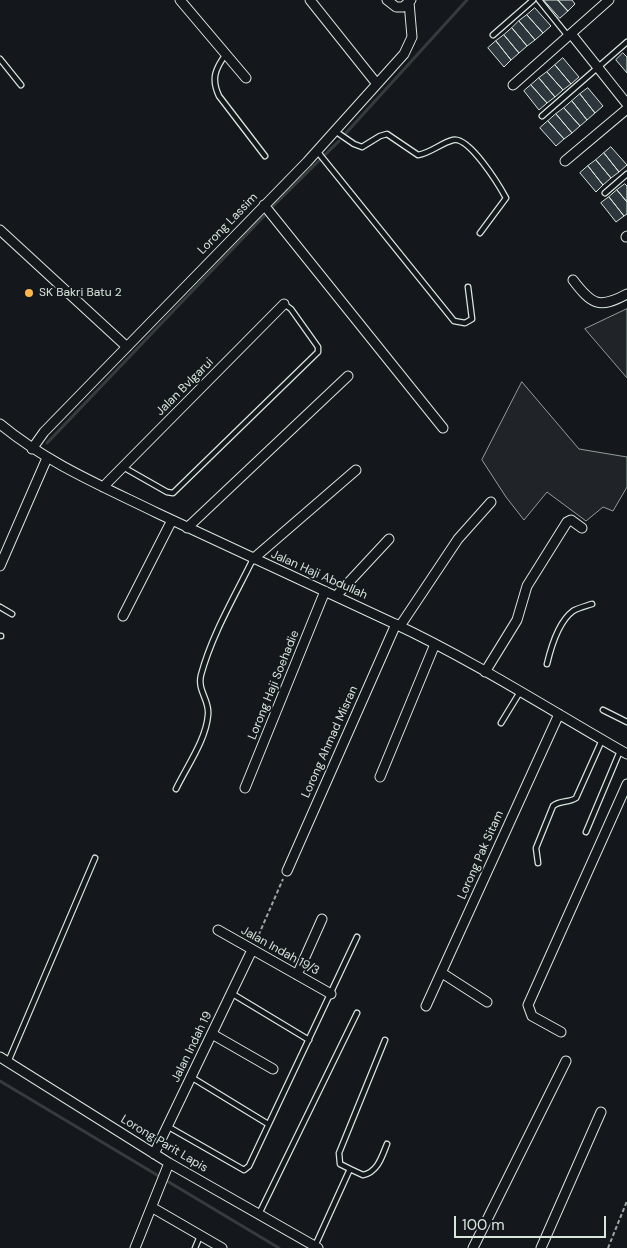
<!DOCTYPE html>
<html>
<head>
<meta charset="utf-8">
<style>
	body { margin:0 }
	#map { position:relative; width:627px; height:1248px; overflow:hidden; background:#14181c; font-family:"DM Sans",sans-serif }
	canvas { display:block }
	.scale { position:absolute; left:454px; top:1216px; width:152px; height:22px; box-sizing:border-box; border:2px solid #d8e6dc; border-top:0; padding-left:6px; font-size:15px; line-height:18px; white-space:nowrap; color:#d8e6dc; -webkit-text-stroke:4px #14181c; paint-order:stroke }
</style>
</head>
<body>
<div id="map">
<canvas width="627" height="1248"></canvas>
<div class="scale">100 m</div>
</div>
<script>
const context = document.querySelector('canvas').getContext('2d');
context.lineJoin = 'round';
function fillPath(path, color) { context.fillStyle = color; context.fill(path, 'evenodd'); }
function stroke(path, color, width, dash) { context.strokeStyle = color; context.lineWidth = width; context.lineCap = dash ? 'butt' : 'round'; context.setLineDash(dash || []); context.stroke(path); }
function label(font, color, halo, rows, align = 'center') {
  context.font = font + ' "DM Sans",sans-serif'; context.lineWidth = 4; context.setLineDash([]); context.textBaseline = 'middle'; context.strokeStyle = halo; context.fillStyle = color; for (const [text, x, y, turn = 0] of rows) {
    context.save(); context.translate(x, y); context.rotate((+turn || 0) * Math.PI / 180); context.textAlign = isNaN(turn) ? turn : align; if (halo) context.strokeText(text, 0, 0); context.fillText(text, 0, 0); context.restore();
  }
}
const green = new Path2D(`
	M627,309V378L585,329Z
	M522,382L579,449L627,457V487L613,511L603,507L586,521L547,492L524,520L506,497L482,460Z`);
fillPath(green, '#202428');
stroke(green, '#939e99', 1);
stroke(new Path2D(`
	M346,133L467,0
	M273,206L339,141
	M47,443L264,216
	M0,1081L279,1248`), '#363b3e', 3);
const building = new Path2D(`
	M544,0H558L568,11L560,18Z
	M558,0H572L575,4L568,11Z
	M535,8L551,26L543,33L527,15Z
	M527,15L543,33L535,40L519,21Z
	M519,21L535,40L527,46L512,28Z
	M512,28L527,46L519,53L504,35Z
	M504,35L519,53L511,60L496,41Z
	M496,41L511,60L504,67L488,48Z
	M623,53L627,57V73L616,60Z
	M563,58L579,77L571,84L555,65Z
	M555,65L571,84L563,90L547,72Z
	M547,72L563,90L555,97L539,78Z
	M539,78L555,97L547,103L531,85Z
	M531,85L547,103L539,110L524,91Z
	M588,88L603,106L595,113L580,94Z
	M580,94L595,113L587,120L572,101Z
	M572,101L587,120L580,126L564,108Z
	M564,108L580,126L572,133L556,114Z
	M556,114L572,133L564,139L548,121Z
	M548,121L564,139L556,146L540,128Z
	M611,147L627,165L619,172L604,153Z
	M604,153L619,172L611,178L596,160Z
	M596,160L611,178L603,185L588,166Z
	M588,166L603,185L596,192L580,173Z
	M625,184L627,186V202L617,190Z
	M617,190L627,202V214L624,216L609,197Z
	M609,197L624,216L616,222L601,203Z`);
fillPath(building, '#2c363c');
stroke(building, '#d8e6dc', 1);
const service = new Path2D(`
	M539,0L568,36
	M493,35L533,0
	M226,54C215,69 211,79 219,96L265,156
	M0,59L21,85
	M542,116L627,42
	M335,131L354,144L362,147L380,136L387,134L418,155C431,153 441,143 453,140C469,136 499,185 506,198L480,233
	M317,151L454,321L465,323L472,319L468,287
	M605,193L627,174
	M123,467L167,492L173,493L318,352V347L291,309L284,304
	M0,607L12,614
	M0,636H1
	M547,664C551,647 558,622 573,611C578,608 586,606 592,604
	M603,710L627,722
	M501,723L520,692
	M176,789C187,766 206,740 208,715C210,700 197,691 201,675C212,634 235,596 253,559
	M586,832L620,751
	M538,863L536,848L553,806C560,800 569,803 576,798L602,740
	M231,993L309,1040
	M8,1062L95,858
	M191,1077L268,1124
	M167,1126L244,1170L249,1166L357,937
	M350,1169L340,1164L339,1153L385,1040
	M259,1214L357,1013
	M315,1246L350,1169L363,1175C378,1172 382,1156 387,1144
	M195,1248L200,1236`);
const minor = new Path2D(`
	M180,0L246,78
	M310,0L377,84
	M387,0L396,7H403L411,0
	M572,35L627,104
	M513,85L609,0
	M565,161L627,109
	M264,205L443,428
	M0,230L127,347
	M626,237L627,236
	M573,280C592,305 599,309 627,294
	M0,424C47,463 102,486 157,513C235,550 315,586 393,623C474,661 550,710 627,754
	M32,449L44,432L307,162L404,54L412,37L409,2
	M103,487L284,304
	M187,528L348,376
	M253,559L356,470
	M0,566L47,458
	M336,596L389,539
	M123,616L172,520
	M400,626L458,539L491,502
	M485,672L517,620L527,586L567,522L571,520L582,528
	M380,777L435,644
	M245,788L325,591
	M287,871L396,624
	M218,930L331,994
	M442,973L487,1002
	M297,975L322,919
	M426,1006L559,714
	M561,1032L532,1016L528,1005L627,784
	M212,1034L273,1069
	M0,1057L169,1163L318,1248
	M154,1154L252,950
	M153,1208L222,1248
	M135,1248L169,1163
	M473,1248L566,1061
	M541,1248L601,1112`);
stroke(service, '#d8e6dc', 7);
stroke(minor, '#d8e6dc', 11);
stroke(new Path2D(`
	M256,941L283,879
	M608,1248L627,1201`), '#9da8a2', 2, [4, 2.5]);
stroke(service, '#14181c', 4.5);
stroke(minor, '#14181c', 9);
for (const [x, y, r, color] of [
	[29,293,5,"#ffb74d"]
]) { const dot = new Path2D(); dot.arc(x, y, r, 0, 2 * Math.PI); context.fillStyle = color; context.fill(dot); stroke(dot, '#14181c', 2); }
label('12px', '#d8e6dc', '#14181c', [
	["Lorong Lassim",228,224,-46],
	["Jalan Bvlgarui",185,387,-45],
	["Jalan Haji Abdullah",319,575,24],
	["Lorong Haji Soehadie",274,685,-68],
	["Lorong Ahmad Misran",330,742,-66],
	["Lorong Pak Sitam",481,855,-66],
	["Jalan Indah 19/3",280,951,29],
	["Jalan Indah 19",192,1047,-64],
	["Lorong Parit Lapis",164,1144,31]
]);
label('12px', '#d8e6dc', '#14181c', [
	["SK Bakri Batu 2",39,293]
], 'left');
</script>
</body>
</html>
